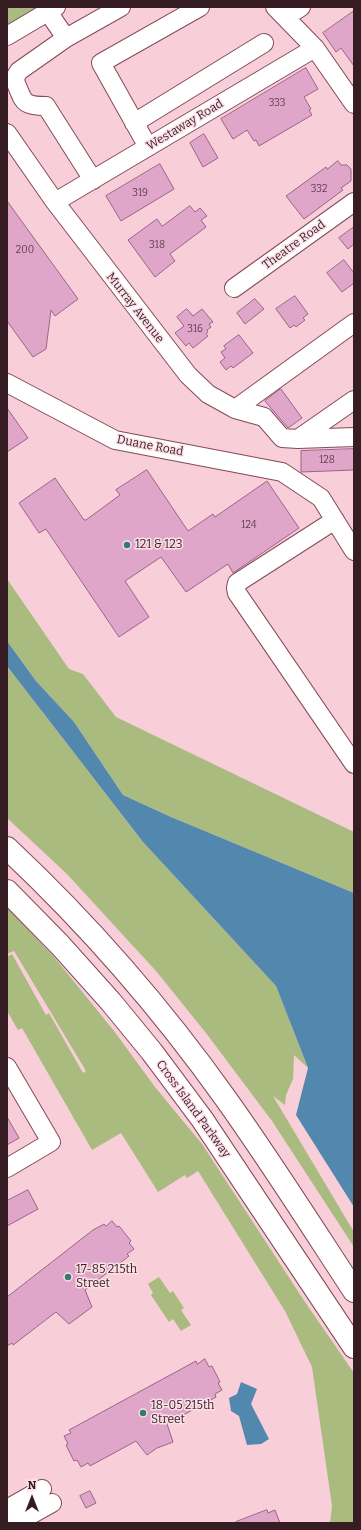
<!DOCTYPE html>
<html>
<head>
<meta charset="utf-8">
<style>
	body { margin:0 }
	#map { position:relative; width:361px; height:1530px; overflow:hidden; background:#f8ced9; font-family:Bitter,serif }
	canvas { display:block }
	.frame { position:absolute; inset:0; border:8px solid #361d24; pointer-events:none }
	.north { position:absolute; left:12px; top:1478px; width:40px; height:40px; -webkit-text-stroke:3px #fce0e7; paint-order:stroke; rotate:0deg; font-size:11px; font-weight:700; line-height:16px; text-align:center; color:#361d24 }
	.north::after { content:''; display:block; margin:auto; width:14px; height:18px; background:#361d24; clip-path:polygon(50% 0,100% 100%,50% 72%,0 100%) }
</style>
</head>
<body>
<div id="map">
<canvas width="361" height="1530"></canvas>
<div class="frame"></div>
<div class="north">N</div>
</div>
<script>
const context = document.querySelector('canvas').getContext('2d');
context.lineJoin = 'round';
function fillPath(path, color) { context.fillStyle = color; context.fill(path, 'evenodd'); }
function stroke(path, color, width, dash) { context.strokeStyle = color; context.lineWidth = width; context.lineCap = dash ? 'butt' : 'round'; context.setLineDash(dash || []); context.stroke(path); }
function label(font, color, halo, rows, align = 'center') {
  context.font = font + ' Bitter,serif'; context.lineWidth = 3; context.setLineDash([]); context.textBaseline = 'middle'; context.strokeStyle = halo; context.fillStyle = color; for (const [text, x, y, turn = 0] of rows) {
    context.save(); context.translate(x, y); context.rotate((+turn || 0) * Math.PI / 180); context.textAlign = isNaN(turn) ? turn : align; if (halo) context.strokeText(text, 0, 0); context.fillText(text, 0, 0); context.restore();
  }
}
fillPath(new Path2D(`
	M7,7H40L7,26Z
	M7,579L69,669L83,674L116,717L354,832V893L171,817L123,795L74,722L36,681L7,641Z
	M7,666L143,842L276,986L308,1068L294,1055L293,1079L286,1095L285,1105L273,1096L354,1232V1247L272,1121L206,1033L156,971L67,874L7,818Z
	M7,907L54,957L114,1031L155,1087L202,1144L305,1302L354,1373V1523H330L332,1506L312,1367L285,1311L198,1171L187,1178L185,1175L158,1192L121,1133L92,1150L22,1028L18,1030L7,1011V957L12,954L46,1015L49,1013L83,1073L86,1071L14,951L7,954Z
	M159,1277L170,1293L173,1291L184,1308L181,1310L191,1325L181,1331L173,1319L169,1322L151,1295L153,1293L148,1284Z`), '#aabb80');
fillPath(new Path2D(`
	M7,641L36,681L74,722L123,795L171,817L354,893V1207L296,1115L308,1068L276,986L143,842L7,666Z
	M241,1382L257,1389L251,1404L269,1439L261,1444L247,1445L239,1416L231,1411L229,1398L237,1394Z`), '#5287ae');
const building = new Path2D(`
	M354,11V66L341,48L336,52L323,33Z
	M306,68L318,89L304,97L311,109L309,110L312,115L259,146L256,140L254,141L247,130L233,139L221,119Z
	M204,134L218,158L203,167L190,143Z
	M338,161L341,165H347L351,169V181L341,188L343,190L304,219L286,196L326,167L327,169Z
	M160,164L174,189L121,221L106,196Z
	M7,201L78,299L55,316L51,310L46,349L33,357L7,321Z
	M190,206L195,212L200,208L207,216L201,220L206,227L170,254L175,261L155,277L128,240L157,219L162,226Z
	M354,227V244L348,249L339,238Z
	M344,260L354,273V283L342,292L327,273Z
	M295,296L308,314L303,318L305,320L296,327L294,325L290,328L276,309Z
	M255,299L264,309L245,324L237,313Z
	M187,309L193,316L202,309L213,322L209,324L211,327L207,330L208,332L206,334L208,336L193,348L189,343L186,346L175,333L184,326L177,317Z
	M239,335L253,353L233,368L231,366L226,370L220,362L225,358L221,352L226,349L224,346Z
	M281,389L302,418L288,428L265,401Z
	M7,408L28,438L7,452Z
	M354,449V470L301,472V451Z
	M147,470L188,531L213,514L215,517L267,481L299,528L233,573L228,564L186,592L161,557L125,581L149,617L119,637L46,529L39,533L19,503L55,478L84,520H86L120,495L116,490Z
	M7,1117L19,1138L7,1145Z
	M28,1190L38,1209L7,1226V1201Z
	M112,1221L117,1227L119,1226L131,1241L129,1243L134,1249L127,1254L129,1256L85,1290L92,1307L69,1324L56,1312L13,1345L12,1343L7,1346V1297L93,1230L104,1224L106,1226Z
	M205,1359L209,1367L212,1366L220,1382L218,1383L222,1390L215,1394L216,1397L167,1424L173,1442L157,1448L147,1455L136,1441L90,1466L88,1463L81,1467L77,1460L74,1461L66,1445L68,1444L64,1436L71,1433L69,1430L196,1361L197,1364Z
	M90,1491L96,1503L86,1508L80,1496Z
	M267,1510L268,1513L275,1510L280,1523H236V1522Z`);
fillPath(building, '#e0a6ca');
stroke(building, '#996486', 1);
const minor = new Path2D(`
	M275,7L315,48L354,104
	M48,12L66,38L121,7
	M285,17L301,7
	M7,36L56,7
	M66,38L19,71L14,79C24,100 20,106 46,106L93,180
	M134,123L264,43
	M7,133L55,202L188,375L208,394L235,409L264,417L282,438L298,439L354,437
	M148,147L101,63L200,7
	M55,202L315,48
	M234,288L354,202
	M7,383L115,440L282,472L321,498L354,551
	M235,409L354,323
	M298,439L354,400
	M335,520L237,583L236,588L237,593L354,764
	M7,1067L51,1142L7,1168
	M7,1509L42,1489
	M16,1523L52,1503`);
const highway = new Path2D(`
	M7,848C88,924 162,1009 226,1099C271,1162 312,1227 354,1291
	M7,891L60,945L111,1002L152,1052L202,1119L354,1347`);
stroke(minor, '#844a5b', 20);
stroke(highway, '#844a5b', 24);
stroke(minor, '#fff', 18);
stroke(highway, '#fff', 22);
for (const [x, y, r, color] of [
	[127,545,4,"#367b70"],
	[68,1277,4,"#367b70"],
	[143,1413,4,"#367b70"]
]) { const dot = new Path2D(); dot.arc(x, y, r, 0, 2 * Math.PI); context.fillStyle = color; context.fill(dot); stroke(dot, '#fce0e7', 1.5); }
label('10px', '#603f4e', null, [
	["333",277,103],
	["332",319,189],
	["319",140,193],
	["318",157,245],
	["200",25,250],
	["316",195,329],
	["128",327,460],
	["124",249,525]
]);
label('12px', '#361d24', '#fce0e7', [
	["Westaway Road",185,125,-31],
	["Theatre Road",294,245,-36],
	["Murray Avenue",135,308,52],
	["Duane Road",150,446,11],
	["Cross Island Parkway",193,1109,54]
]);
label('12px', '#361d24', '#fce0e7', [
	["121 & 123",135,545],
	["17-85 215th",76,1270],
	["Street",76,1284],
	["18-05 215th",151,1406],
	["Street",151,1420]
], 'left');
</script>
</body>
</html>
